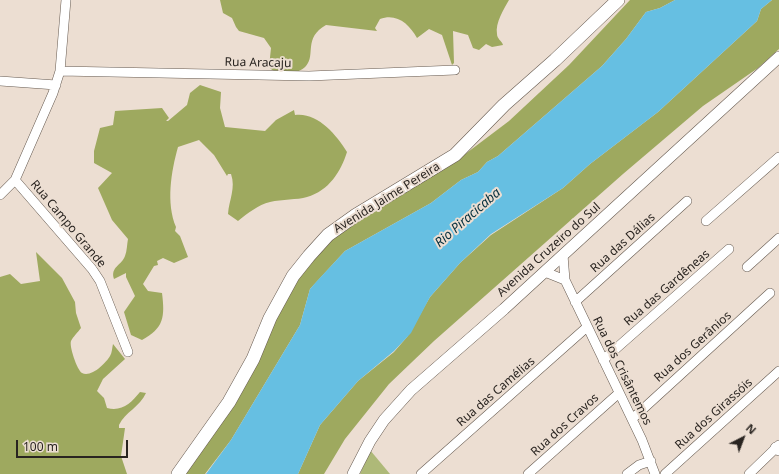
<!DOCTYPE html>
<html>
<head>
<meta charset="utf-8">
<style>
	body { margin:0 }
	#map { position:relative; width:779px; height:474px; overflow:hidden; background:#ecded2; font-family:"Noto Sans",sans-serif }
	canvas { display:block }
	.north { position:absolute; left:723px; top:418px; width:40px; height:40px; -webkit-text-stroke:3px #ecded2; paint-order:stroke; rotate:42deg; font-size:11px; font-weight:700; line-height:16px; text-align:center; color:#292420 }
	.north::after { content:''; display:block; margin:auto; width:14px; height:18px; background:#292420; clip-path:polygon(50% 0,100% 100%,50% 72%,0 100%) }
	.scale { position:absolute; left:16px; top:440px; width:112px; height:18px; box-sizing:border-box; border:2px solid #292420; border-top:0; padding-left:5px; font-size:12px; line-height:14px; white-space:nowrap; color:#292420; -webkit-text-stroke:3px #ecded2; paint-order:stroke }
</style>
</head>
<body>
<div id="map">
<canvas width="779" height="474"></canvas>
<div class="north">N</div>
<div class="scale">100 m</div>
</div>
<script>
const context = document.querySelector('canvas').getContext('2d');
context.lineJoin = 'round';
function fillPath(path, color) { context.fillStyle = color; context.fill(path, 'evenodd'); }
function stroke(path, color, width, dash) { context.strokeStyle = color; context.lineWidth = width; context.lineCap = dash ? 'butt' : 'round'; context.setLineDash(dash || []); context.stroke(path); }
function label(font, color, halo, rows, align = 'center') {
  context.font = font + ' "Noto Sans",sans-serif'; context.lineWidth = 4; context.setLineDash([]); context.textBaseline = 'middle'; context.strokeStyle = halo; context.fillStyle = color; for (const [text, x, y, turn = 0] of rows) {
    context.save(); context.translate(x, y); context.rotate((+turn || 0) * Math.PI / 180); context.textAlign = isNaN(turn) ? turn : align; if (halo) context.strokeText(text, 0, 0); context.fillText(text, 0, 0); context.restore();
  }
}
fillPath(new Path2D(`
	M370,450L390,474H360Z`), '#aeb978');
fillPath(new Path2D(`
	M220,0H509C504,9 495,23 497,34C497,39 502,41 503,45L492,47L486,44L479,50L473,48L468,35L453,31L454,63L452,65L442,35L429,29L417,38C409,24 397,13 380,19L375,28L377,31L326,25C303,38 316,55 306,66C298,75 277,77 269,67L271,48L264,38L239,31L236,27L232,18L223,13Z
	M630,0H675L660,8L646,12L626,39L602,66L498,156L487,162L478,172L461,180L431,203L345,251L310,289L300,325L231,440L205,474H183L275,321L298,278L332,238L456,161L509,121L569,65Z
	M772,0H779V49L758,68L703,106L623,174L434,341L389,384L345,439L324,474H298L320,425L358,381L394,352L407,337L430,297L460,263L491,235L563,188L590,164L658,112L757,21L761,9Z
	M200,85L221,92L220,108L225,127L265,131L276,120L294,110L295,115C317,112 336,134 347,152C341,171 329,191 307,197C297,200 282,199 270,202C258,205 248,213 238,221L228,214C229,200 236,188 231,174H228L227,176L214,155L199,140L178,147C171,172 166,203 176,227L175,231L180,236L188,257L174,263L163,258L157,261L158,265L154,266L143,284L148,291L162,293C165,317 164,328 142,340L131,335L124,312L135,296L126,277V273L114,279C110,267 122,265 125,256C127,251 127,244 128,239L112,220L98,188L112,173L94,163V151L100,128L113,125L115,111L162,108L169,118L166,121H168L187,105L190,93Z
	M36,252L62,278L75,302L76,313L81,328C78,332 73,337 71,341C69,346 77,370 82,373C91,378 106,363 110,356C112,353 112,348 113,344L125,359L103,379L97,391L104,398L107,408C122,412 131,403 140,392L146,393C140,407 125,412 119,425V428H125L121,456L127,474H0V277L10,274L21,284L40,281Z`), '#9ea95f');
fillPath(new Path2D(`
	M675,0H772L761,9L757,21L658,112L590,164L563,188L491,234L460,263L430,297L411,333L394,351L358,381L320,425L298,474H206L231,440L300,325L310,289L317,281L345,251L431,203L461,180L478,172L487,162L498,156L602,66L626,39L646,12L660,8Z`), '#66bfe2');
const minor = new Path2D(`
	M60,71L309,76L455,70
	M0,81L56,85
	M15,180L92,269L100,281L128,352
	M0,195L15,180L53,93L60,71L66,0
	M706,221L779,157
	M563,255L565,280L642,440L655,474
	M747,267L779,238
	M545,272L565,280
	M575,302L687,201
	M603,360L729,249
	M632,419L770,293
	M421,474L587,327
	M528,474L619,393
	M627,474L639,465L651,461
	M665,474L779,371
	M749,474L779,445`);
const tertiary = new Path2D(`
	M776,448L779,450
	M353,474L370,441L384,420L411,390L504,309L779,57`);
const secondary = new Path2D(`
	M178,474L229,402L253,359L270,318L293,276L309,256L328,235L356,215L455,155L504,105L555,60L618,0`);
stroke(minor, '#665a50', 10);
stroke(tertiary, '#665a50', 12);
stroke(secondary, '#665a50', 14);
stroke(minor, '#fff', 9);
stroke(tertiary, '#fff', 11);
stroke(secondary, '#fff', 13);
label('12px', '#292420', '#ecded2', [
	["Rua Aracaju",258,63,1],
	["Avenida Jaime Pereira",387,198,-32],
	["Rua Campo Grande",68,224,50],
	["Rua das Dálias",623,243,-42],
	["Avenida Cruzeiro do Sul",549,250,-42],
	["Rua das Gardêneas",667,288,-41],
	["Rua dos Gerânios",693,347,-42],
	["Rua dos Crisântemos",622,371,64],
	["Rua das Camélias",496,392,-41],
	["Rua dos Girassóis",714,414,-42],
	["Rua dos Cravos",565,425,-42]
]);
label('italic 13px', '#042f3e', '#ecded2', [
	["Rio Piracicaba",468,218,-41]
]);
</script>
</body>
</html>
